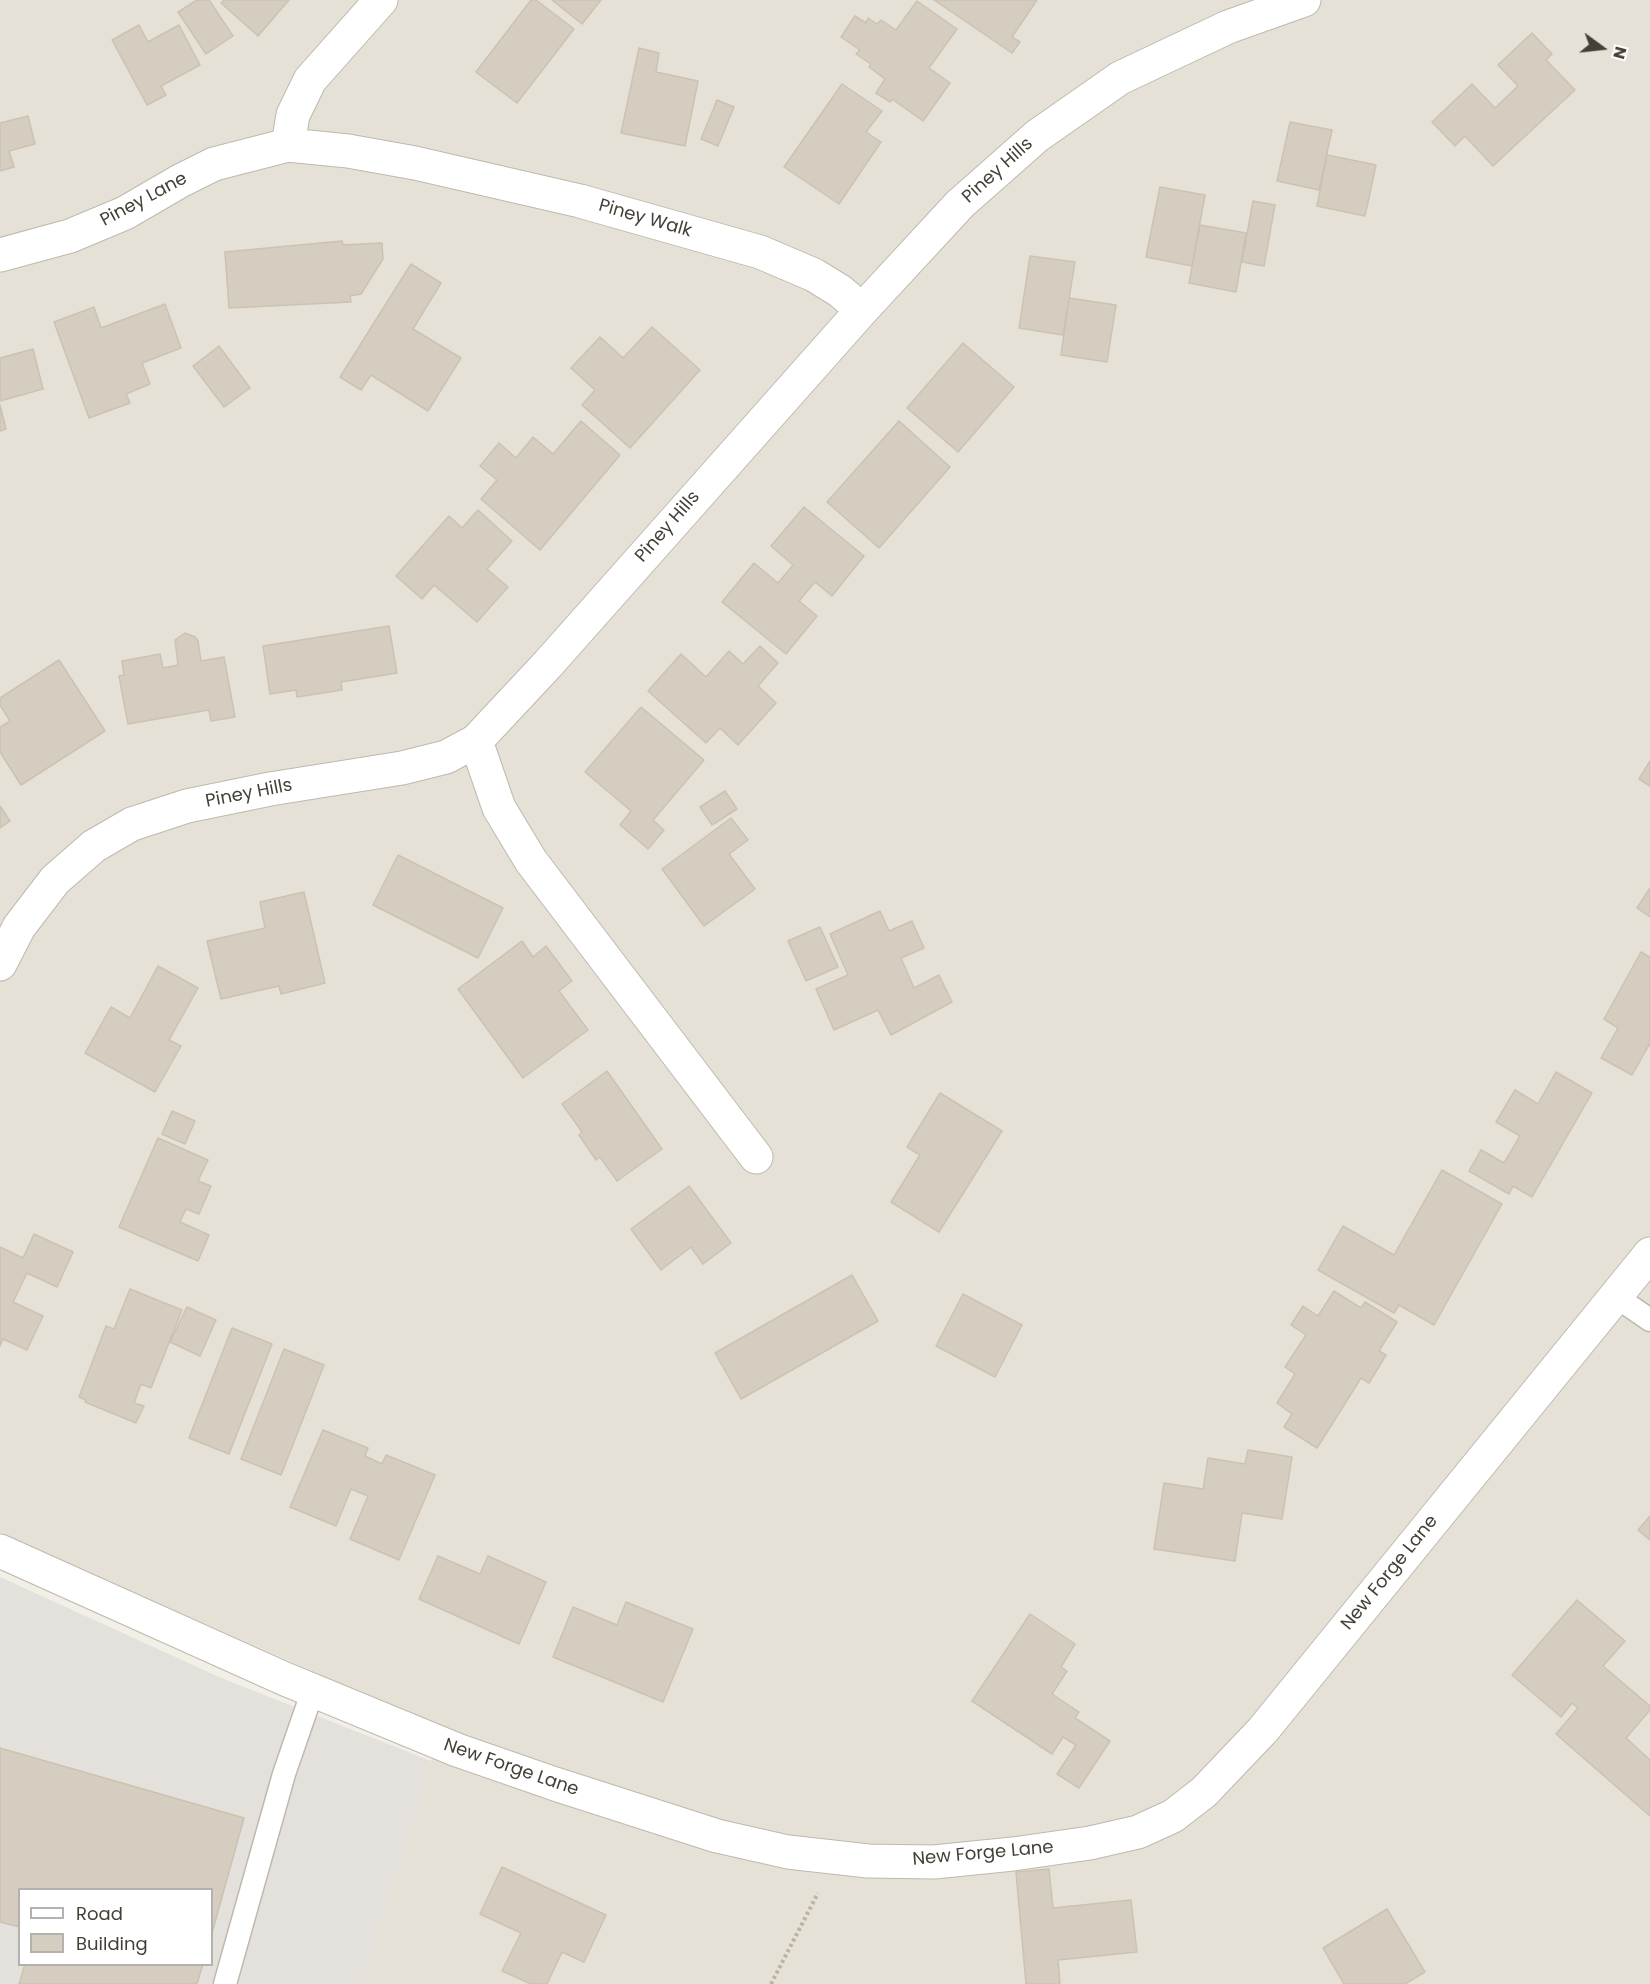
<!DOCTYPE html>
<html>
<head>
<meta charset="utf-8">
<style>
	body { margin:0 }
	#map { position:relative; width:1650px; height:1984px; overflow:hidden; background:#f2efe7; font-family:Poppins,sans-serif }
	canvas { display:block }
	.legend { position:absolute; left:18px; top:1888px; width:195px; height:78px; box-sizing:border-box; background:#fff; border:2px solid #b4b2af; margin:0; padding:8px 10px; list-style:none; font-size:18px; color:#443f37 }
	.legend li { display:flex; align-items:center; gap:12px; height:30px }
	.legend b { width:30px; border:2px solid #b4b2af }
	.north { position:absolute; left:1572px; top:18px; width:60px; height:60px; -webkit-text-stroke:4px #fff; paint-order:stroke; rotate:105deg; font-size:16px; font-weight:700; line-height:24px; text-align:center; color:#443f37 }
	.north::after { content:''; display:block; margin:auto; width:21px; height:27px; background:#443f37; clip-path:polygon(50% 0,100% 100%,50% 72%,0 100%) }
</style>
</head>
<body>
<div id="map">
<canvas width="1650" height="1984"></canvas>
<ul class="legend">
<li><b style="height:8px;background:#fff"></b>Road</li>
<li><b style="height:16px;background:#d5cdc0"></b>Building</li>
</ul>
<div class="north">N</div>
</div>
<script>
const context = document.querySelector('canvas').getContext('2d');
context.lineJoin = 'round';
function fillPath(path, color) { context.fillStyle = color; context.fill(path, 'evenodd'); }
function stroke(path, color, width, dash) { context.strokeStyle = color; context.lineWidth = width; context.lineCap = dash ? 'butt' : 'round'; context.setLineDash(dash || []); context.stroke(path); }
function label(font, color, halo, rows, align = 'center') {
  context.font = font + ' Poppins,sans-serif'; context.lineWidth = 4.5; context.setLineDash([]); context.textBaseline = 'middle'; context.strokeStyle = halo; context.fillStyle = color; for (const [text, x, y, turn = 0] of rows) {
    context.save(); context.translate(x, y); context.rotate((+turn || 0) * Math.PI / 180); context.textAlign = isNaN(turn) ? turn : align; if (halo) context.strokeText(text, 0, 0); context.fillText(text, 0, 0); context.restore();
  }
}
fillPath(new Path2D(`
	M0,0H1650V1984H363L441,1728L0,1533Z`), '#e5e1d6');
fillPath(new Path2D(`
	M0,1577L219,1677L431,1761L363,1984H0ZM20,1890H212V1964H20Z`), '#e4e0dc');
const building = new Path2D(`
	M197,0H209L233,36L206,54L178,12Z
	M224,0H289L258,36L221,3Z
	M531,0H536L574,29L517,103L476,72Z
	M552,0H601L582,24Z
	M934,0H1037L1012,37L1020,42L1012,53Z
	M917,1L957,29L929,68L950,83L923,121L892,99L890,102L876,93L885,79L869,67L871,64L856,54L860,50L841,37L855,16L866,23L868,18L877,24L881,20L896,30Z
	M139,25L148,42L179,25L200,65L161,86L166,95L147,105L112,40Z
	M1532,33L1552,54L1546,60L1575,90L1493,166L1465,136L1455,146L1432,122L1472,84L1495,108L1518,86L1498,65Z
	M639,48L659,53L656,72L698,81L685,146L621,133Z
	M842,84L882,111L866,132L881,142L839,204L784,167Z
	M717,100L734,107L718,146L701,139Z
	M28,116L35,144L9,151L14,167L0,171V123Z
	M1290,122L1332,130L1319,190L1277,181Z
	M1327,155L1376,165L1365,216L1317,206Z
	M1160,187L1205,195L1192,266L1146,257Z
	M1253,201L1275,205L1264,266L1242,262Z
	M1200,225L1246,233L1236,292L1189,283Z
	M342,241L343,245L382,243L383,259L361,294L350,296L351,302L229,308L225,252Z
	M1030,256L1075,262L1063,335L1019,328Z
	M411,264L441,283L413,329L461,358L428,411L371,375L361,390L340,377Z
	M1069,298L1116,305L1107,362L1061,355Z
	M165,304L181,348L142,363L150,384L126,394L130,403L89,418L54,322L94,307L101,328Z
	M652,327L700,370L630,448L582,405L595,390L571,368L600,337L623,358Z
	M963,343L1014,387L958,452L907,408Z
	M219,346L250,388L224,407L193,366Z
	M33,349L43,389L0,401V358Z
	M0,405L6,429L0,431Z
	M581,421L620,455L540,550L481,499L497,480L480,466L499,443L516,458L533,437L553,454Z
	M899,421L950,467L879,548L827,502Z
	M804,507L864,556L832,596L815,582L799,601L817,616L786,654L722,602L754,563L778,583L793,565L771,546Z
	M478,510L512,541L487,569L508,587L477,622L434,585L422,599L396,576L449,516L462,528Z
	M389,626L397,673L341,682L342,690L297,697L296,690L270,694L263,646Z
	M185,633L195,637L198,641L201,661L224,657L235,717L211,721L209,710L128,724L119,676L124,675L122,661L160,654L163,668L178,665L175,640Z
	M760,646L778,663L758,686L776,703L738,745L720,728L706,743L648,691L681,654L706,677L729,651L743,664Z
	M59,660L105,731L21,785L0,752V727L10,721L0,705V698Z
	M641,707L704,760L653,820L664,830L648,849L620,825L631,811L585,772Z
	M1650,761V786L1639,779Z
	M725,791L737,809L712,825L700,807Z
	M0,806L10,821L0,828Z
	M731,818L748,840L729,854L755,889L704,926L662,869Z
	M398,855L503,908L478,958L373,905Z
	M1650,888V917L1637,908Z
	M304,892L325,983L281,994L279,986L221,999L207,941L265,928L260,902Z
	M880,911L889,931L912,921L924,948L901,958L914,988L939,975L952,1002L891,1035L878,1010L834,1030L816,989L848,975L830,934Z
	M820,927L838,967L806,981L788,941Z
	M522,941L533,957L546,946L572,981L559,991L588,1030L523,1078L458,989Z
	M1641,952L1650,957V1046L1649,1045L1632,1075L1601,1058L1618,1028L1604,1019Z
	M158,966L198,988L169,1040L181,1046L155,1092L85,1053L111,1007L130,1018Z
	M607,1071L662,1149L617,1181L600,1157L596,1160L579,1135L582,1132L562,1104Z
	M1556,1072L1592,1093L1532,1197L1513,1186L1509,1194L1469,1171L1481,1150L1504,1163L1520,1136L1496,1122L1515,1090L1538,1104Z
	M940,1093L1002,1131L939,1232L891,1202L920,1155L907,1147Z
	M172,1111L195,1121L185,1144L162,1134Z
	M158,1138L208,1160L198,1181L211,1186L199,1214L186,1209L180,1222L209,1235L198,1261L119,1227Z
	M1442,1170L1502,1204L1434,1325L1399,1305L1394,1313L1318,1270L1343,1226L1394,1255Z
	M689,1186L731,1243L703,1264L691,1247L661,1270L631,1229Z
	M34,1234L73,1252L57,1287L27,1273L13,1302L43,1316L27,1350L3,1339L0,1346V1247L23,1258Z
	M852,1275L878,1321L741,1399L715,1353Z
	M130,1289L182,1310L151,1388L141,1384L134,1403L144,1406L136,1423L85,1402L86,1400L79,1397L106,1326L114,1329Z
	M1334,1291L1361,1308L1365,1302L1397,1322L1379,1351L1386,1355L1369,1383L1361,1378L1317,1448L1284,1427L1292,1414L1277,1403L1295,1374L1285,1367L1306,1335L1291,1325L1303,1306L1318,1316Z
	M963,1294L1022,1325L995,1377L936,1346Z
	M187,1307L216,1320L200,1356L170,1342Z
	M232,1328L272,1344L229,1454L189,1438Z
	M284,1349L324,1365L281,1475L241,1459Z
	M323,1430L368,1448L365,1456L382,1464L386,1455L435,1475L399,1560L350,1539L368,1496L351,1489L336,1526L290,1507Z
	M1248,1450L1292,1457L1282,1519L1242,1513L1235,1561L1154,1549L1164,1483L1203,1489L1208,1458L1245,1464Z
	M1650,1516V1540L1638,1530Z
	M438,1556L480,1574L488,1556L546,1582L519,1644L419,1599Z
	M1577,1600L1625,1641L1603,1666L1650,1706V1710L1626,1738L1650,1760V1816L1556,1734L1578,1708L1572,1703L1561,1717L1512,1675Z
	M626,1602L693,1629L663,1702L553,1657L573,1607L617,1625Z
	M1030,1614L1075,1644L1061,1667L1067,1671L1052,1694L1079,1712L1075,1718L1110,1741L1079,1788L1057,1774L1076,1745L1063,1737L1052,1754L972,1701Z
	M0,1748L244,1818L212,1933V1890H20V1927L0,1922Z
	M502,1867L606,1915L584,1962L562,1952L547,1984H531L502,1971L521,1933L480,1914Z
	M1049,1869L1053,1908L1131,1900L1137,1952L1058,1960L1060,1984H1026L1016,1872Z
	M1387,1909L1425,1972L1405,1984H1344L1323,1948Z
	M25,1964H203L197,1984H19Z`);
fillPath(building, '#d5cdc0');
stroke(building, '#ccc2b1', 1.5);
const lane = new Path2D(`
	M1615,1296L1650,1320
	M225,1984L284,1774L313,1690`);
const street = new Path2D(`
	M288,145L293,115L310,80L381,0
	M0,255L70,236L125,213L180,181L214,164L288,145L348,151L415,163L580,201L760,252L814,275L840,291L862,310
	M476,741L499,808L531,861L756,1157
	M0,964L19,927L55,880L94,846L132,824L187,806L270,789L402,768L446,757L476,741L548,664L862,310L960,204L1037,136L1120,78L1228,27L1304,0
	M0,1551L285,1679L457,1750L555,1784L717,1836L788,1852L868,1861L934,1862L1013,1854L1090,1843L1138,1832L1173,1816L1204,1792L1263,1730L1650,1254`);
stroke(lane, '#bfb9ad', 25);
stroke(street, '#bfb9ad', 35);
stroke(new Path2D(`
	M771,1984L818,1893`), '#bdb29d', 4, [3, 3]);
stroke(lane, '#fff', 22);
stroke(street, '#fff', 33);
label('18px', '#443f37', '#fff', [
	["Piney Hills",998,171,-42],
	["Piney Lane",144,200,-28],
	["Piney Walk",645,219,16],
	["Piney Hills",668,527,-49],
	["Piney Hills",249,794,-11],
	["New Forge Lane",1390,1573,-51],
	["New Forge Lane",511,1768,19],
	["New Forge Lane",983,1854,-5]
]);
</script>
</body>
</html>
